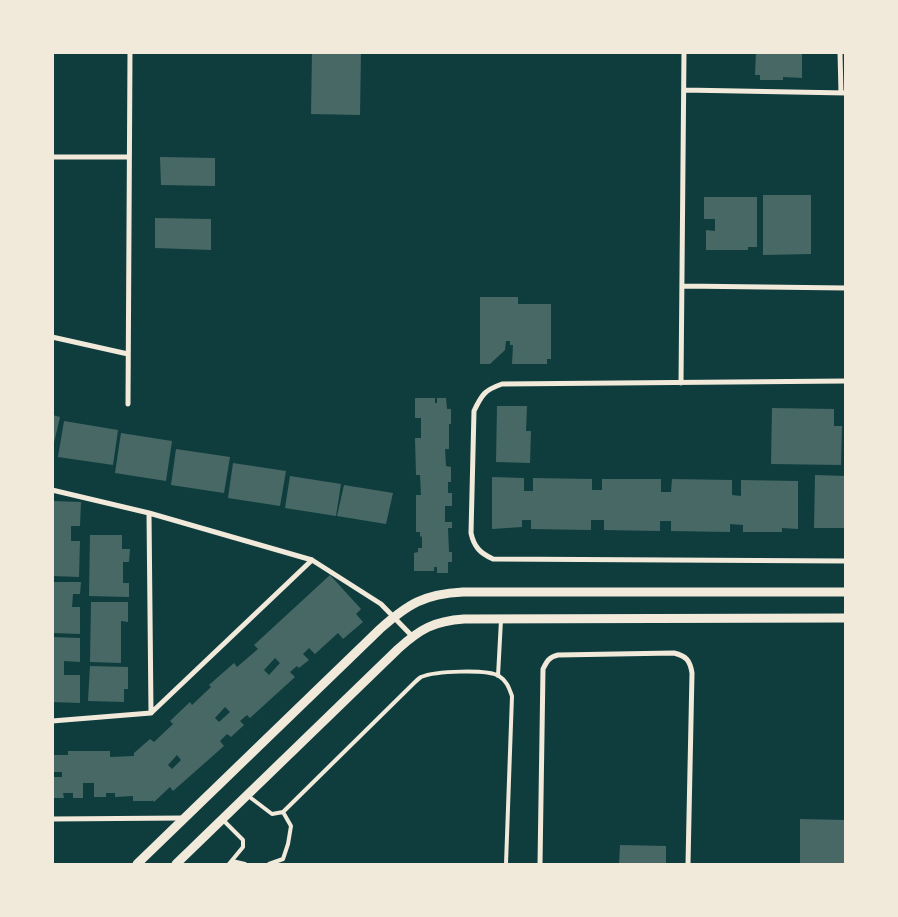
<!DOCTYPE html>
<html>
<head>
<meta charset="utf-8">
<style>
	body { margin:0 }
	#map { position:relative; width:898px; height:917px; overflow:hidden; background:#0f3d3e; font-family:Overpass,sans-serif }
	canvas { display:block }
	.frame { position:absolute; inset:0; border:54px solid #f1e9da; pointer-events:none }
</style>
</head>
<body>
<div id="map">
<canvas width="898" height="917"></canvas>
<div class="frame"></div>
</div>
<script>
const context = document.querySelector('canvas').getContext('2d');
context.lineJoin = 'round';
function fillPath(path, color) { context.fillStyle = color; context.fill(path, 'evenodd'); }
function stroke(path, color, width, dash) { context.strokeStyle = color; context.lineWidth = width; context.lineCap = dash ? 'butt' : 'round'; context.setLineDash(dash || []); context.stroke(path); }
fillPath(new Path2D(`
	M312,52H361L360,115L311,114Z
	M756,52H802V78L783,77V80H760V75H755Z
	M160,157L215,158V186L161,185Z
	M763,195H811V254L763,255Z
	M704,197H757V247H748V250H706V230L715,231V219H704Z
	M155,218L211,219V250L155,248Z
	M480,297H518V304H551V359H547V364H512L513,345H510V341H506L505,350L490,364H480Z
	M415,398H435V403H437V398H446L447,409H451V424H449V449H445L446,466L451,467V482H448V493H452V506H445V522H452V528H448L449,552H452V562H448V573H437V567H434V571H414V553L418,552V548H422V536L420,537V532H416V495H421L420,475H416L415,438H421V418H415Z
	M497,406H527L526,431H531L530,463L496,462Z
	M772,408L834,409V426H842L841,465L771,464Z
	M52,415L60,417L53,447H52Z
	M64,421L118,430L113,465L58,457Z
	M121,433L172,441L166,481L115,473Z
	M176,449L230,457L224,493L171,485Z
	M233,463L286,471L280,506L228,498Z
	M815,475L846,476V528H814Z
	M290,476L341,484L336,516L285,508Z
	M492,477L524,478V491H533V478L592,479V490H602V479H661V492H671L672,479L732,480V495L741,496V480L798,481V529L782,528V532H743V525L730,524V532L671,531V521H660V531L604,530V520H591V530L531,529V520H522V527L492,529Z
	M344,485L393,493L386,524L337,516Z
	M52,501L81,502L80,526H71V541H80L79,577L52,576Z
	M90,535H122V549H130L129,562H123V583H129V597L89,596Z
	M330,575L361,609L356,614L363,622L343,639L338,633L315,654L309,648L303,654L309,660L299,668L297,666L290,672L295,677L250,718L247,715L240,721L244,725L231,737L227,734L220,741L224,746L173,791L170,787L154,802L152,800V801H133V796L115,797V793H106V797H94V783H83V798H73V793H63L64,798H52V777H62V772H52V755H68V751H110V757L134,756V753L150,739L154,742L173,724L170,721L190,702L192,705L211,687L209,685L234,663L237,667L258,649L254,645ZM275,658L280,663L269,675L264,670ZM225,707L230,712L219,722L215,718ZM177,755L181,760L172,769L168,765Z
	M52,582H81L80,594H73L72,607H80V634L52,633Z
	M91,602H128V622L121,621V663L90,662Z
	M52,637L80,638V662L64,661V675H80V703L52,702Z
	M90,666L128,667V689H124V702L88,701Z
	M800,819L846,820V864H800Z
	M620,845L666,846V864H619Z`), '#486865');
stroke(new Path2D(`
	M498,676L501,620
	M247,795L272,814L283,812L412,685C415,682 418,679 421,677C435,671 487,669 499,676C507,681 509,688 512,696L506,864
	M223,820L243,840V847L229,864
	M232,861L245,864
	M269,864L283,859L288,844L291,826L283,812`), '#f1e9da', 4);
stroke(new Path2D(`
	M840,52L841,93
	M684,90L846,93
	M52,157H129
	M682,286L846,288
	M52,337L128,354
	M846,381L502,384C485,390 482,394 474,411L471,533C474,547 480,553 493,559L846,561
	M681,383L684,52
	M128,404L130,52
	M52,490L149,513L312,560L381,604L412,636
	M149,513L151,713
	M52,721L151,713L312,560
	M52,819L184,818
	M540,864L543,669C547,661 549,657 558,655L674,653C686,656 690,660 692,673L688,864`), '#f1e9da', 5);
stroke(new Path2D(`
	M137,864L380,629C408,604 424,594 463,592H846
	M176,864L398,649C420,629 434,621 464,619L846,618`), '#f1e9da', 9);
</script>
</body>
</html>
